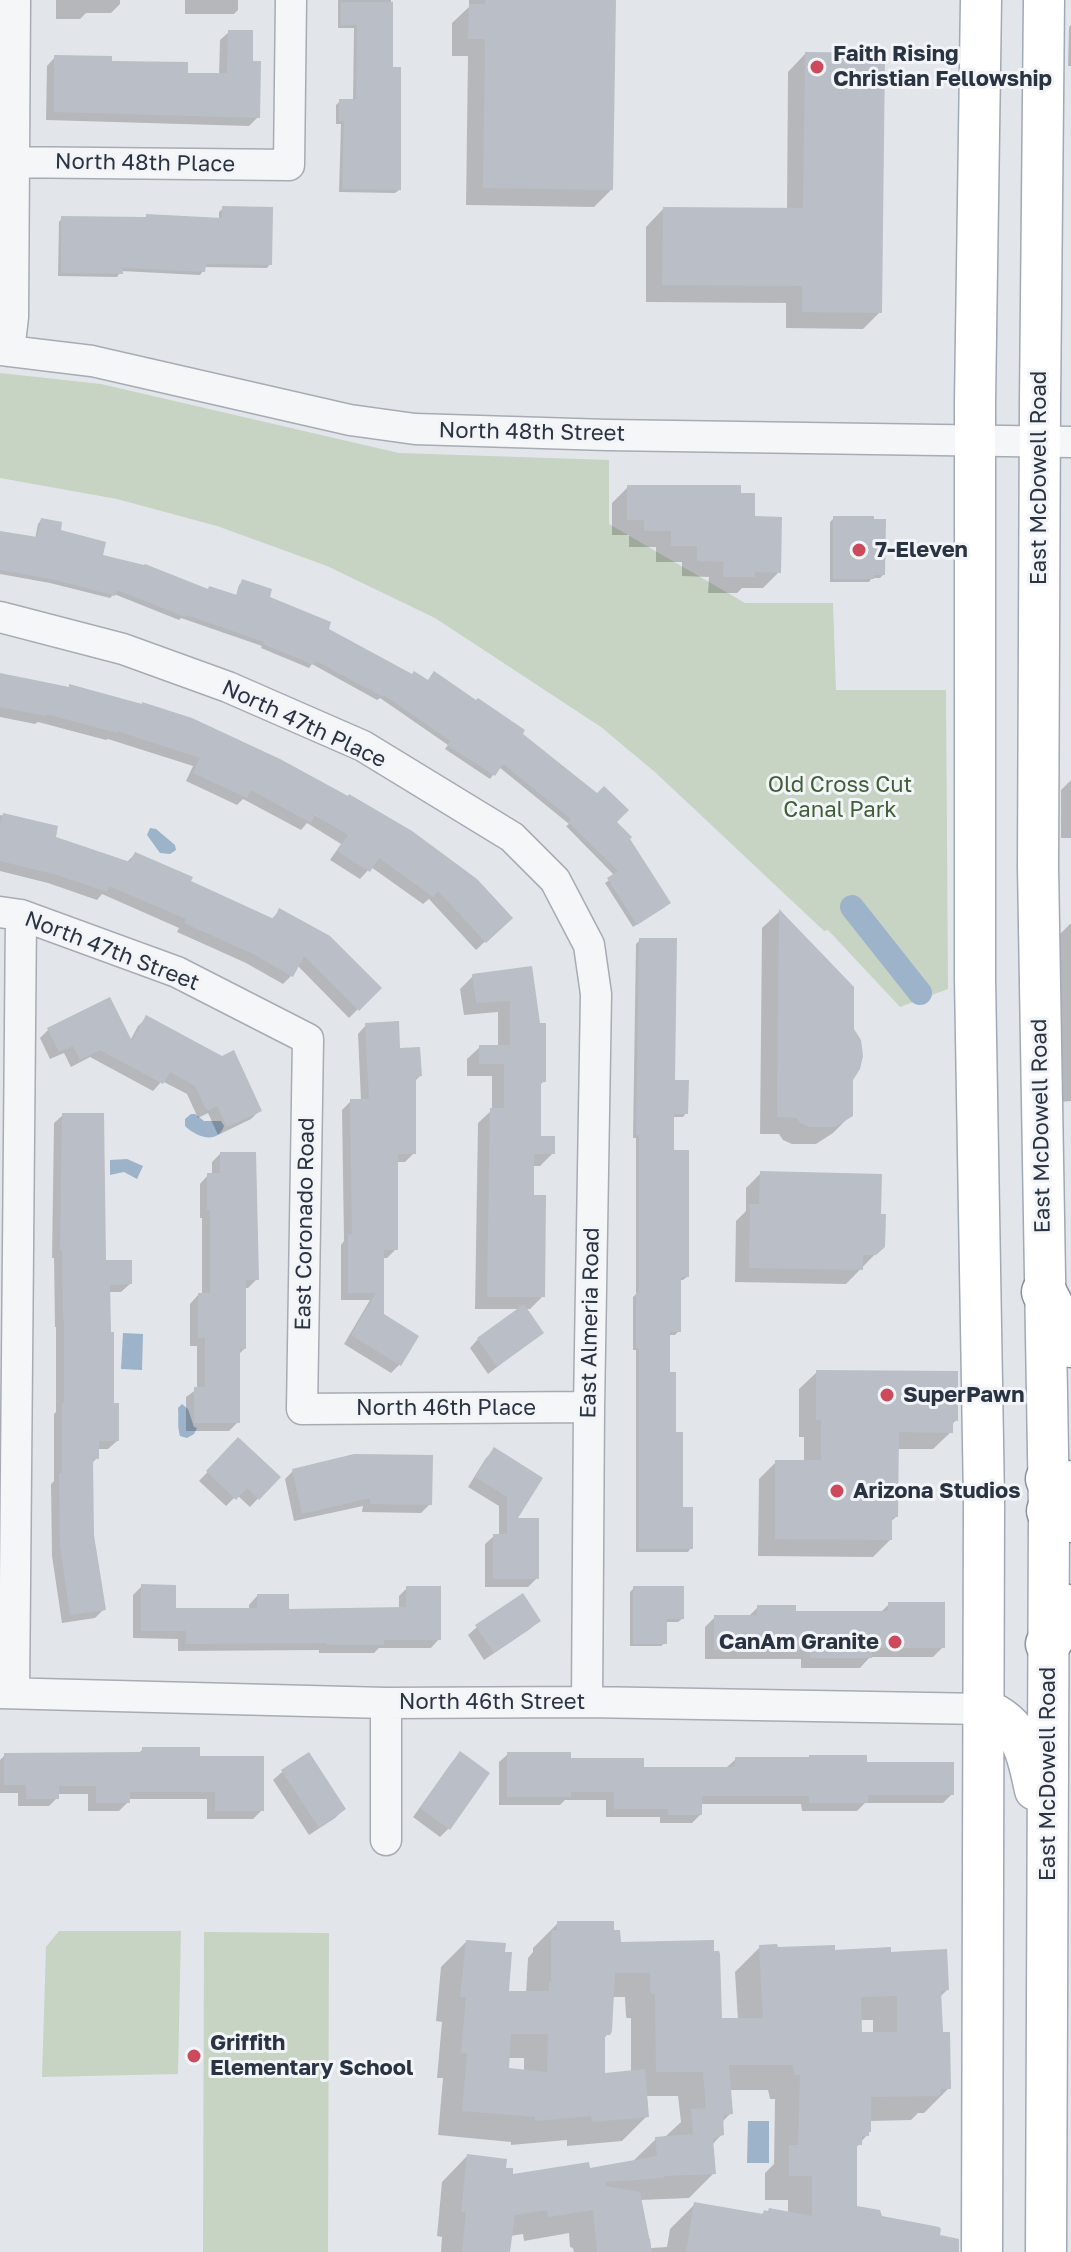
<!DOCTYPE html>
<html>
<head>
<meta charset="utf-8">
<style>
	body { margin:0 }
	canvas { display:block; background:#e2e5ea }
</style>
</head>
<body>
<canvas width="1071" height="2252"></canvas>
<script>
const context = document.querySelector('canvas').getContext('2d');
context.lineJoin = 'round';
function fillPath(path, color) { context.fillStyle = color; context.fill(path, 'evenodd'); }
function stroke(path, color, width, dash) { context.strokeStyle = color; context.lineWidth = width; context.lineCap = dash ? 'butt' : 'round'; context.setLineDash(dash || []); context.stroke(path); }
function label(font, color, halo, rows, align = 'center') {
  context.font = font + ' "Golos Text",sans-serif'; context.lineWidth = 6; context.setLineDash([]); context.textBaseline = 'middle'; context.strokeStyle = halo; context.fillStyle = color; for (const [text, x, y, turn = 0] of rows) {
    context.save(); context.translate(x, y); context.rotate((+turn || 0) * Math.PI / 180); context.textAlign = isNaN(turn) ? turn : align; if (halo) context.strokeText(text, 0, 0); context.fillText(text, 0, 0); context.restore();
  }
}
fillPath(new Path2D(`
	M0,373L101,384L399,453L609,460V524L745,603H833L836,690H946L948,989L900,1007L828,930L824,931L656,773L601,727L435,618L327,566L217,526L117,499L0,478Z
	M59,1931H181L178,2074L42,2077L46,1947Z
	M204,1932L329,1933L328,2252H203Z`), '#c7d4c3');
fillPath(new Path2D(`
	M150,828L156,829L175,845L176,850L170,854L160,853L147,835Z
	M191,1114H195L204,1121H221L224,1126C218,1145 196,1137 185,1126V1119Z
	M127,1159L143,1166L137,1179L124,1172L110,1175V1160Z
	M123,1333L143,1334L142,1370L121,1369Z
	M182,1404L188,1409L194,1427L197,1428L194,1434L187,1438L180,1436C177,1427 179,1418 178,1408Z
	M748,2121H769V2163H747Z`), '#9db3ca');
fillPath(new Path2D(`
	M56,0H120V4L111,13H86L80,19H56Z
	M185,0H238V10L234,14H185Z
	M338,0H391V69L399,190L395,193L339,192L341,124H336V105L340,101H353L354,28H338Z
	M469,0H614L611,190L594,207L466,205L468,56H452V23L469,7Z
	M1071,25V66H1068L1069,27Z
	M229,32L251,63L258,117L249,126L46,120L47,66L55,57L186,75H219L220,40Z
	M805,54L880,312L863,329L786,328V303L646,302V227L663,209L787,210L788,72Z
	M223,208L270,264L267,268L204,267L203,271L200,275L121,271L117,277L58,276L59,222L62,218L219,220V212Z
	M628,487L739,495L779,572L763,588H742L737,593H708L709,577L682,576V562H656V547H629V535H612V503Z
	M834,518L883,575L880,578H872L869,582H830V522Z
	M41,520L101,556L207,591L236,596L239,585L243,581L267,598L520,734L614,822L628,839L665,907L633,927L605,883L615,876L566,826L569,824L499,767L490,779L445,749L448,745L380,698L377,700L312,664L309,668L261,648L262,646L181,618L179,620L114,594L110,598L50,583L0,574V533L35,539L38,524Z
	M0,675L68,688L70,686L510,918L476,950L429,899L423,904L371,867L360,879L330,860L341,844L307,823L301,830L243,799L237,805L186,781L193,766L108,739L106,740L38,722L35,724L0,717Z
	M1071,780V838H1061V790Z
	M0,815L56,828L53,838L126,863L135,854L188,882L271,920L279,911L379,988L349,1018L297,965L291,976L283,984L246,963L177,932L179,928L102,894L97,900L48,883L0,871Z
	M779,912L852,988L851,1115L833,1133L816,1144H792L783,1140L779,1134H760L762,928Z
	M1071,923V1101L1060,1102L1059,992L1060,934Z
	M640,940L673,1082L686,1113L683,1117H672V1152L687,1277L683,1280H679V1331L675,1335H668V1374L681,1509L691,1548L688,1552H636V1350H633V1297L636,1294V1138H633L636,944Z
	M530,968L544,1081L539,1086V1138L553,1153L540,1166H532V1197L543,1296L530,1309H525L541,1333L488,1374L470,1348L478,1339L521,1309H475L478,1123L492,1110V1076H467V1059L480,1047H498V1012L464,1015L460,989L473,976Z
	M147,1018L259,1111L251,1119L218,1135L208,1113L198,1118L187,1094L162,1081L153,1091L90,1057L71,1067L64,1053L50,1059L40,1038L48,1030L130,1041L138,1026Z
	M366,1025L398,1050L420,1076L414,1082V1153L405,1162H396V1249L387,1258H382V1315L400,1364L391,1373L344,1344L370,1300H341V1245L344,1241L342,1110L351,1101H361L358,1034Z
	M63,1115L104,1262L130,1284L121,1292H108L112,1405L117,1441L108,1449H97V1458L91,1464L92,1535L104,1609L95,1618L62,1623L52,1556L51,1484L54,1481V1414L56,1412V1327H55L54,1258H52L54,1123Z
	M220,1154L257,1279L248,1288H244V1349L238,1355V1422L229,1431H186V1397L197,1389V1346H190V1304L198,1295H202V1218H200V1184L208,1175H212V1162Z
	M761,1173L879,1216L883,1246L846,1284L735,1282L736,1221L746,1211V1188Z
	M817,1372L956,1420L951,1426V1432L933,1449H897L896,1517L890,1522V1540L873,1557L758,1556L759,1479L776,1462H804V1437H799V1389Z
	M238,1440L278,1477L250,1507L237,1495L226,1506L199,1481Z
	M495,1450L514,1520L537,1578L528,1587H485V1544L494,1536H499V1506L468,1487L486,1458Z
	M293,1471L430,1504L421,1513L362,1512L363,1506L294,1521L285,1479Z
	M142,1586L174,1610H249V1605L257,1596L287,1611L399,1609V1596L407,1588L439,1639L431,1648H379L374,1653H319V1650L178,1651V1639L133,1638V1595Z
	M634,1588L682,1619L678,1622H665V1643L661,1646H630V1592Z
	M889,1604L943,1647L933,1657H870L860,1668H801V1659H705V1627L715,1617H748L758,1607L794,1613H880Z
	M539,1620L530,1629L484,1660L468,1635L477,1627Z
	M143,1749L262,1810L253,1819H207V1799H128V1802L119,1811H88V1794H57V1798L49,1806H18V1793H0V1760L5,1755L138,1754Z
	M461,1754L449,1828L440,1837L413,1817L452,1762Z
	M508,1754L642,1769L727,1767L736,1759L865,1764L952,1794L943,1803H865L857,1811H802L801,1804H700V1815L692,1823H660V1817H606V1800H565L560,1805H499V1762Z
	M308,1755L344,1809L335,1818L309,1835L273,1780L282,1772Z
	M558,1923L612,1932L620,1944L720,2020H738L735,1972L760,1947L889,1954L947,1990L939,1998L949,2088L924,2113H918L911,2120L869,2121L867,2135L855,2149V2207L880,2218L938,2237L945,2252H574L573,2248L570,2247L569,2233L524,2241L523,2234L510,2236L509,2252H441L442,2237L437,2236L442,2182L467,2156L504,2169L510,2177L588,2170L632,2162L656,2139L666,2136L681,2122L678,2096H645L647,2116L622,2141L567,2146V2140L511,2145V2142L438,2135L443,2078H437L442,2022L436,2021L441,1967L466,1942L506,1993H526L528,1958L533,1952V1948ZM611,1997H625L626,2016L627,2018H631V2073L603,2075V2039L608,2034ZM859,2020H873V2034H860ZM507,2058H524V2071L507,2070ZM729,2090H768L770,2099H775L774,2164L765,2173V2200H788V2214L764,2212L760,2216L695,2204L670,2229L667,2247L651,2248L650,2239H647L640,2200L689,2198L714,2173L712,2145L722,2134L721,2123L731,2113Z`), '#0003');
stroke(new Path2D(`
	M852,907L920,993`), '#9db3ca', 24);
fillPath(new Path2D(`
	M485,0H616L613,190L483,188L485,39H468L469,4H485Z
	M341,2H393V67H401V190L342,189L344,121H339V99H356L357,25H341Z
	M228,30H253V61H261L260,118L54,112V55L112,56V61L188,62V73H227Z
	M805,52L885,53L882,313L802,312V286L662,285L663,207L803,208Z
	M222,206L273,207L272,265L206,264L205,272L123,268V274L61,273V216L146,217V214L222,218Z
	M627,485H741V493H755V516L782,517L781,573L755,572V577H723L724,562L697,561V546H671V531H644V520H627Z
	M833,516H874V519H886L885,575H874V579H833Z
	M41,518L62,522L61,530L106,542L103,555L144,565L145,564L208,589L209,586L237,595L242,579L272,589L270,597L331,622L329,629L412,674L414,671L428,680L434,671L476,700L478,698L525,730L523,734L597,793L604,786L629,810L617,822L632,837L630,839L671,903L637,925L607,878L618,871L568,822L571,819L503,764L495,776L447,745L450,741L384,695L383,697L316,661L314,665L263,644L264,642L186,615L185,617L117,590L115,596L55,580L0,570V531L37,537Z
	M0,673L69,687V684L142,704V702L192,718L280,759L348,796L349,794L412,831L477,879L513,918L486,943L438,891L433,897L379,858L370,872L337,851L348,835L315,815L311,823L251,790L247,798L193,773L200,758L117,731V733L46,714V716L0,707Z
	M3,813L58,826L56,837L130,862L135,852L193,877L191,881L274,919L279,908L330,936L382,988L359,1011L304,956L293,977L255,955L184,923L186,919L109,886L107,892L58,875L0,861V825Z
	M779,909L854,987V1029L861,1040L863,1056L860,1069L853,1080V1116L835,1127H810L800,1123L797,1118L777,1117Z
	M639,938H677L675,1080H689L688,1114H674V1150H689V1277H681V1332H670V1372H676V1432H683V1507H693V1549H639V1348H636V1292H639V1135H636Z
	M532,966L540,1023H546V1082H541V1136H555V1154H534V1195H546L545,1297H487L490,1108H504V1064H479V1045H510V1001L476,1003L472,974Z
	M110,997L132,1041L146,1015L222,1056L234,1050L262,1111L227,1127L217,1106L207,1111L195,1086L170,1072L163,1084L100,1050L80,1060L73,1046L59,1052L47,1028Z
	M399,1021L400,1048L420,1047L422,1076L416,1077V1154H398V1250H384V1314L419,1336L401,1366L351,1335L376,1293H348V1234H352L350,1099H369L365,1023Z
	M62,1113H104L106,1260H132V1284L110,1285L111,1332H114V1403H119V1441H99V1459H93L94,1535L106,1610L70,1615L60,1546L59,1473H62V1403H64V1319H63L62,1250H60Z
	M220,1152H256L259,1280H246V1349H240V1423H194V1387H205V1338H198V1293H210V1210H207V1173H220Z
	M760,1171L882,1174L881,1214H886L885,1247L876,1255H863V1270L749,1268L750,1204H759Z
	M524,1304L544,1333L497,1367L477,1338Z
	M816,1370L958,1371V1421H953V1433L899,1432L898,1517H892V1540L775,1539V1460H821V1420H816Z
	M238,1437L281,1477L259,1500L247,1488L236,1500L206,1471Z
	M494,1447L543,1478L518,1518H539V1579H493V1534H507V1497L475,1477Z
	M354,1454L433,1455L432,1505L370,1504V1498L302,1514L292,1469Z
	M141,1584L176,1585V1608H257V1594H289V1609L406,1607V1586H441V1640H384V1645H327V1643L186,1644V1631H141Z
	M633,1586H684V1619H667V1644H633Z
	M523,1593L541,1621L494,1653L475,1625Z
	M888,1602H945V1648H872V1658H810V1650H714V1615H757V1605H796V1611H888Z
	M142,1747H200V1756H264V1811H215V1792H130V1803H96V1786H59V1799H26V1785H4V1753L142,1752Z
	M460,1751L490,1773L450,1830L420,1808Z
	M309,1752L346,1809L319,1828L281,1770Z
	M507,1752H571V1758H644V1767H735V1757H809V1755H867V1762H954V1795H868V1803H809V1796H702V1815H668V1809H614V1792H571V1797H507Z
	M557,1921H614V1930H620L621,1942L714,1940V1951H719L720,1954L722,2018H763L759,1945L777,1944L778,1947L835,1945V1950L891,1947V1952L947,1949L949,1990L941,1991L943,2032H950L951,2089H940L941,2094L937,2096L871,2097V2132H869V2136H862V2145H857V2206L880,2210L882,2216L939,2227L941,2229L940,2235L959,2239V2252H686L694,2202L763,2214L764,2210L768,2211L769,2208L812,2216V2176H789V2145H798L800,2075H795L793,2065H729L733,2114L723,2115L724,2135L713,2138L716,2174L664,2176V2178L606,2182V2186L640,2192L652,2252H597L593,2210L548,2217L547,2210L515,2215L510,2252H462L466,2212H461L467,2154L507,2159L506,2168H513V2174L589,2162L590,2168L657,2156L655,2137L693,2134L691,2109L706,2108L703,2072H656L655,1994H652L650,1990V1973H615L612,2031L610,2035H605V2073L645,2069L649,2117L592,2122L591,2116L535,2121V2117L462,2111L467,2054L461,2053L466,1997H460L466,1940L506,1943L505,1952H512L509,1991H549V1982H551V1934L552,1930H557ZM897,1996V2032H862L861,1997ZM511,2034H548L547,2072L509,2068Z`), '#b9bec7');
const minor = new Path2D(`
	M0,162L289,165L291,0
	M0,350L92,361L350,420L415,429L607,435L1071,442
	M9,351L13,317L15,0
	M0,617L123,649L228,687L363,746L512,837L555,880L589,945L596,994L589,1407L587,1702
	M0,912L21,915L177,972L308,1039L302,1409L589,1407
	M0,1693L386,1703L587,1702L984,1709
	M14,1693L21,915
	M386,1703V1840`);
const major = new Path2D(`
	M981,0L975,402V979L984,1500L982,2252
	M1044,0L1040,402L1038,867L1049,1511L1046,2252
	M984,1709C1023,1725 1027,1753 1035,1790`);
const highway = new Path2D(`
	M1044,1292L1071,1345
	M1048,1479L1071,1484
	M1049,1511L1071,1520
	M1048,1644L1071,1607`);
stroke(minor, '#a7acb4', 33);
stroke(major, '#a1a9b6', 43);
stroke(highway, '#8992a1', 47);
stroke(minor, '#f5f6f8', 30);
stroke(major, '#fff', 40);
stroke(highway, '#fff', 44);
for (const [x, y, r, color] of [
	[817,67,8,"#cd495c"],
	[859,550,8,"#cd495c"],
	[887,1395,8,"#cd495c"],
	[837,1491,8,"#cd495c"],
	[895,1642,8,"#cd495c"],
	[194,2056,8,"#cd495c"]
]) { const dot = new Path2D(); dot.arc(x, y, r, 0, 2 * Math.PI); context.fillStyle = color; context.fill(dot); stroke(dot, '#f2f4f7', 3); }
label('bold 22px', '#2a3342', '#f2f4f7', [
	["Faith Rising",833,54],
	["Christian Fellowship",833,79],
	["7-Eleven",875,550],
	["SuperPawn",903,1395],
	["Arizona Studios",853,1491],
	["CanAm Granite",879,1642,"right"],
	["Griffith",210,2043],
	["Elementary School",210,2068]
], 'left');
label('22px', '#2a3342', '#f2f4f7', [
	["North 48th Place",145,163,1],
	["North 48th Street",532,432,1],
	["East McDowell Road",1039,478,-90],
	["North 47th Place",304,724,25],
	["North 47th Street",112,951,21],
	["East McDowell Road",1041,1126,-91],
	["East Coronado Road",305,1224,-89],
	["East Almeria Road",590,1323,-89],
	["North 46th Place",446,1408],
	["North 46th Street",492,1702],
	["East McDowell Road",1048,1774,-90]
]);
label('22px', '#3f5e37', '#f2f4f7', [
	["Old Cross Cut",840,785],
	["Canal Park",840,810]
]);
</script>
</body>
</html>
